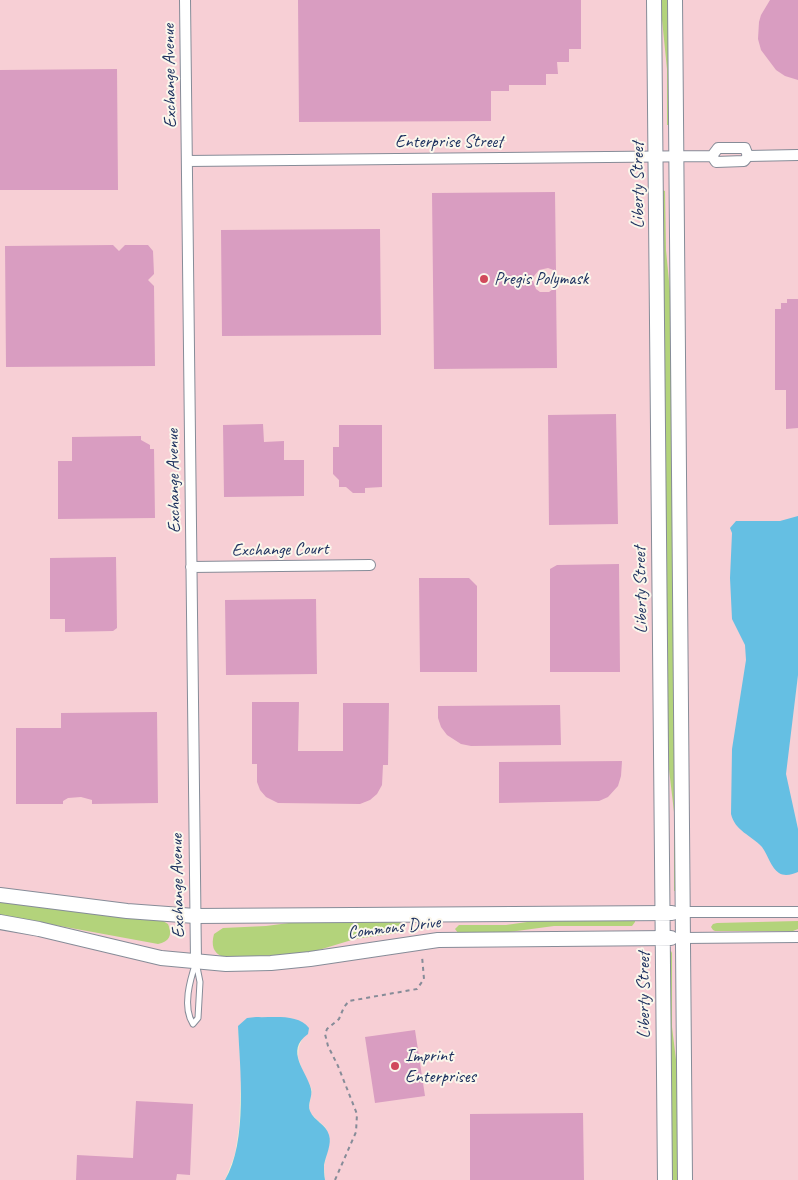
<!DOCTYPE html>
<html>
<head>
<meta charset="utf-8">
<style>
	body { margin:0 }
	canvas { display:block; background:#f2ead2 }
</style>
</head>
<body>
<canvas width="798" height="1180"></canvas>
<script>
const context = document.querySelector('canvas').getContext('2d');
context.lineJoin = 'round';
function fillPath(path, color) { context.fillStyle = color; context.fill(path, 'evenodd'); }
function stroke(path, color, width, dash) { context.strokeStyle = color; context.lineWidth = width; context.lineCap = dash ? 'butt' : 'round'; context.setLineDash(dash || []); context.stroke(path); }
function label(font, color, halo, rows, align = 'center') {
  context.font = font + ' Caveat,sans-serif'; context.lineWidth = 4; context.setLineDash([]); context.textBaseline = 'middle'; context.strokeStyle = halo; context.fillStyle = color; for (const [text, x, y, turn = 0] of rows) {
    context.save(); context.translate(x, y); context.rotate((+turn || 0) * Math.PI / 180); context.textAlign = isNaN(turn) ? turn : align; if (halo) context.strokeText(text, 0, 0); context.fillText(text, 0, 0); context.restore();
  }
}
fillPath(new Path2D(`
	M0,0H798V1180H325L324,1166L329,1145L326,1128L311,1114L309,1107L312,1090L302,1070L298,1057L299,1047L302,1039L238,1026L241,1076L239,1127L235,1154L225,1180H0Z`), '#f7cfd5');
fillPath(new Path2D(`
	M660,0H669L670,125H667V69Z
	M662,190L665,191L666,250L672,312L677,891H674V812L667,752Z
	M0,901L163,921L168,924C173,935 169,942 158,944L0,915Z
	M555,918L635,919V922L632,926H554L509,932L458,933L455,929L459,925H506Z
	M396,920L400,922L401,926L397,933L355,939L312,952L291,955L223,957C213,953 211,945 214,934L223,928L266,926L304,921Z
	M798,921V929L793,931H715L713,930L711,927L713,924L717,923Z
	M671,951L672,953V1027L680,1092V1180H671L669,952Z`), '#b3d37b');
fillPath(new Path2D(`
	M798,516V675L786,774L798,829V872C793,874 785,877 779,873C771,868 768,855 762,847C751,835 735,831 731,814L732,749L746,660L745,645L732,619L730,578L732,533L730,528L736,521H780Z
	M256,1017C272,1018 298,1013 309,1028L308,1034C284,1051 307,1071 311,1089C313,1096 307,1104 310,1111C314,1121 326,1124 329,1135C332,1144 326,1155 324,1165C324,1170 324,1175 325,1180H225C248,1142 240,1069 238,1026L247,1018Z`), '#65bfe3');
fillPath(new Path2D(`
	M298,0H581V49H569V62H557L558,74H546V85H509V91H491V121L299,122Z
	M770,0H798V80L785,76L776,70L761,50L758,39L759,22L761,15Z
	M117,69L118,190H0V70Z
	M555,192L556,271L548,268L539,270L534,276L533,281L536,289L540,292H549L556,287L557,368L434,369L432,193Z
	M380,229L381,335L222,336L221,230Z
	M113,245L119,251L125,245H148L153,251L154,274L148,280L154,286L155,366L6,367L5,246Z
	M787,299H798V428L786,429V390H775V309H781V303H787Z
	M616,414L618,524L549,525L548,415Z
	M263,424L264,442L284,441V460H304V496L224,497L223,425Z
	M339,425H382V487L365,488V493H353L346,487H339V480L333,474V447H339Z
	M141,436V440L150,445V449H154L155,518L58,519V461H72V437Z
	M116,557L117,628L113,631L65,632V619H50V558Z
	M619,564L620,672H550V569L557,565Z
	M419,578H469L477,586V672H420Z
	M316,599L317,674L226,675L225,600Z
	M252,702H299L298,751H343V703H389L388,765H383L382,785L377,794L370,800L360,804L278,803L266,797L260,790L257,782V764H252Z
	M560,705L561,745L471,746L461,744L447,735L441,727L438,718V706Z
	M157,712L158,803L92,804V800L81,797L68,798L63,801V804H16V728H61V713Z
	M622,761L621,776L618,786L608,797L599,801L499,803V762Z
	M415,1030L425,1096L375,1103L365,1037Z
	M136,1101L193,1104L190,1175L177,1174L176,1180H76L77,1155L133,1158Z
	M583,1113L584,1180H470V1114Z`), '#d99dc1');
const lane = new Path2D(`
	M196,962L200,982L198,1018L193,1024C182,1007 190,980 196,962Z`);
const street = new Path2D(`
	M185,0L196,962
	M712,156L718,148H745L748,156
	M712,156L716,162L744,161L748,156
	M748,156L798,155
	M187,161L712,156
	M191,567L370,565
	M682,912H798
	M683,938L798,937`);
const secondary = new Path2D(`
	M654,0L665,1180
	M675,0C679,393 681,787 685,1180
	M0,895L127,911L195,916L672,913
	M0,922L39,929L161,958L226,964L271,963L310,959L438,940L671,938`);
stroke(lane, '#868c98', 7);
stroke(street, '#868c98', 12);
stroke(secondary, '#868c98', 16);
stroke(new Path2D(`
	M335,1180L356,1132L357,1114L338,1066L328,1046L325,1034L327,1029L339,1019L344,1007L349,1001L417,989L424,979L422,956`), '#868c98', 2, [4, 4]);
stroke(lane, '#fff', 5);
stroke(street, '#fff', 10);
stroke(secondary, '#fff', 14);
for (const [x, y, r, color] of [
	[484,279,5,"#d1495b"],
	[395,1066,5,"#d1495b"]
]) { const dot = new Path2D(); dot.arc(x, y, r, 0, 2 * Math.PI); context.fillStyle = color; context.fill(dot); stroke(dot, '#fbf7ec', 2); }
label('18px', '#1b2f5e', '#fbf7ec', [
	["Exchange Avenue",170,76,-91],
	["Enterprise Street",449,142],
	["Liberty Street",638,185,-90],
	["Exchange Avenue",174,481,-91],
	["Exchange Court",280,550,-1],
	["Liberty Street",641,590,-91],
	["Exchange Avenue",178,886,-91],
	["Commons Drive",394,928,-7],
	["Liberty Street",644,995,-90]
]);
label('18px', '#1b2f5e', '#fbf7ec', [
	["Pregis Polymask",494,279],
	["Imprint",405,1056],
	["Enterprises",405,1077]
], 'left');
</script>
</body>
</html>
